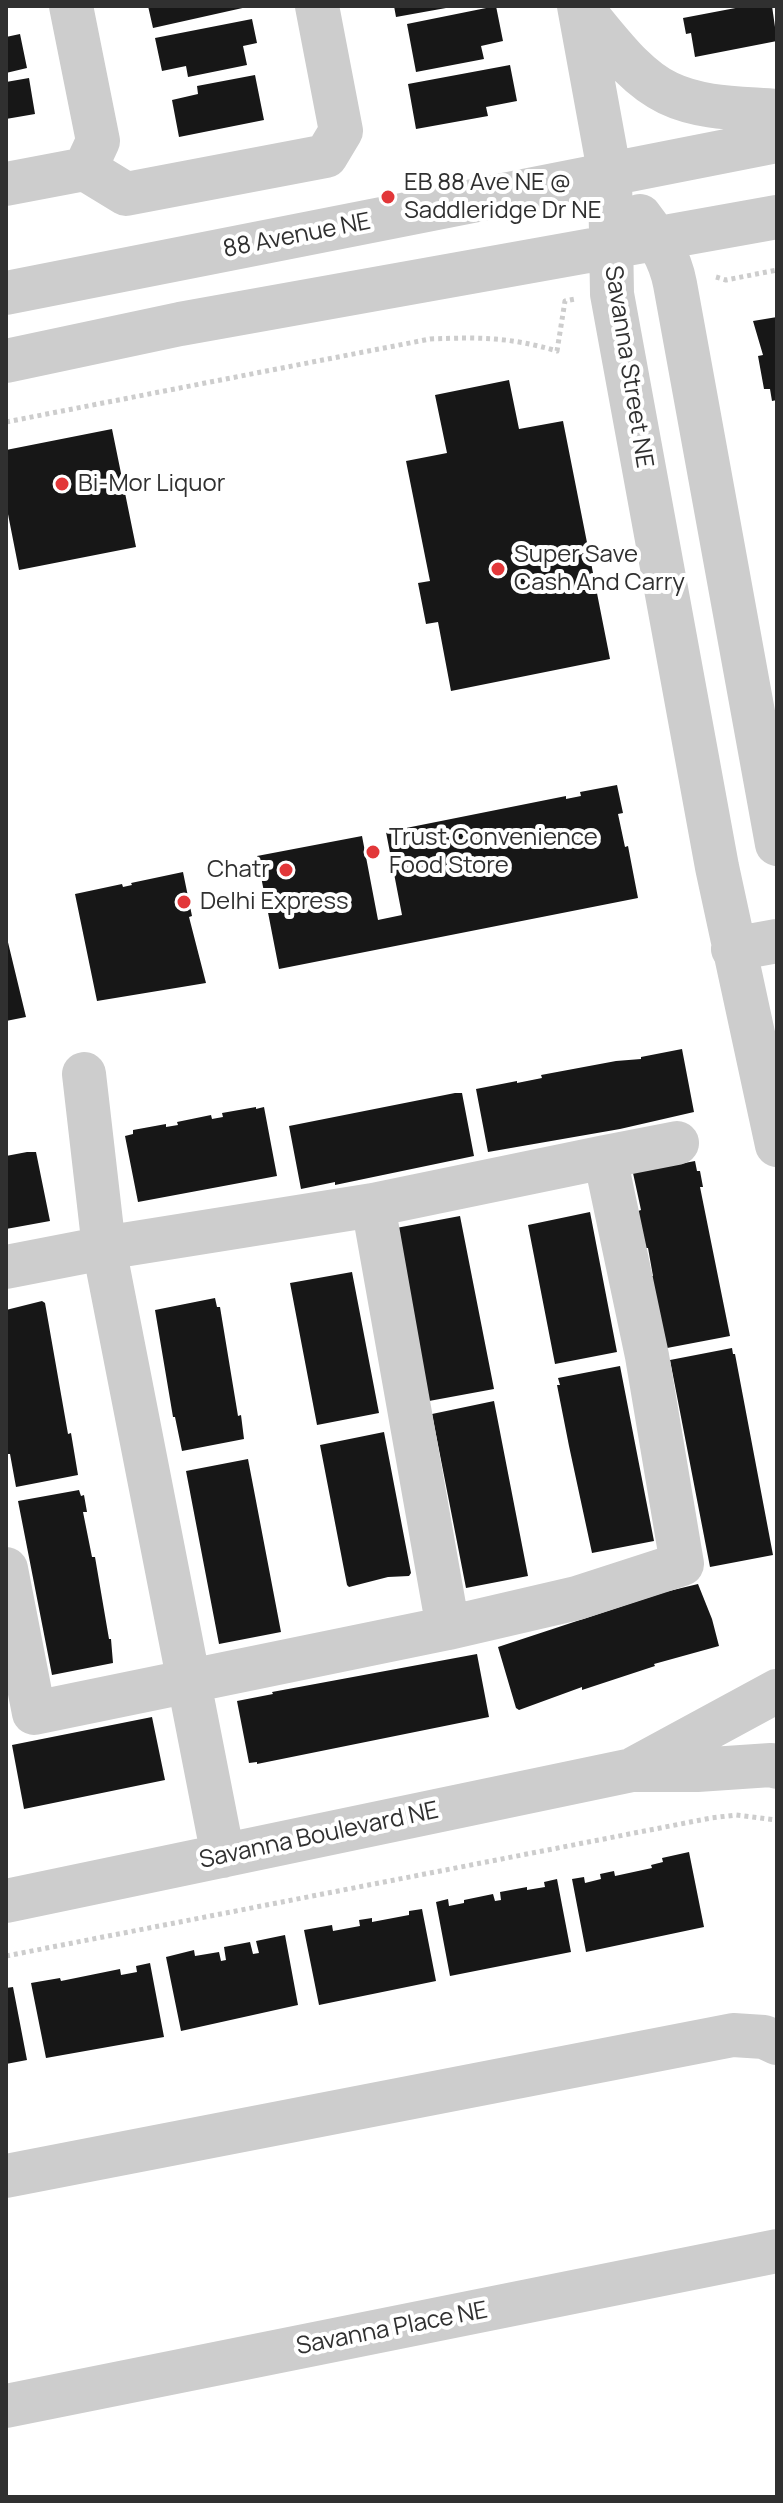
<!DOCTYPE html>
<html>
<head>
<meta charset="utf-8">
<style>
	body { margin:0 }
	#map { position:relative; width:783px; height:2503px; overflow:hidden; background:#fff; font-family:Manrope,sans-serif }
	canvas { display:block }
	.frame { position:absolute; inset:0; border:8px solid #303030; pointer-events:none }
</style>
</head>
<body>
<div id="map">
<canvas width="783" height="2503"></canvas>
<div class="frame"></div>
</div>
<script>
const context = document.querySelector('canvas').getContext('2d');
context.lineJoin = 'round';
function fillPath(path, color) { context.fillStyle = color; context.fill(path, 'evenodd'); }
function stroke(path, color, width, dash) { context.strokeStyle = color; context.lineWidth = width; context.lineCap = dash ? 'butt' : 'round'; context.setLineDash(dash || []); context.stroke(path); }
function label(font, color, halo, rows, align = 'center') {
  context.font = font + ' Manrope,sans-serif'; context.lineWidth = 8; context.setLineDash([]); context.textBaseline = 'middle'; context.strokeStyle = halo; context.fillStyle = color; for (const [text, x, y, turn = 0] of rows) {
    context.save(); context.translate(x, y); context.rotate((+turn || 0) * Math.PI / 180); context.textAlign = isNaN(turn) ? turn : align; if (halo) context.strokeText(text, 0, 0); context.fillText(text, 0, 0); context.restore();
  }
}
fillPath(new Path2D(`
	M148,6H247V7L153,28Z
	M394,6H446V8L396,17Z
	M496,6L503,41L481,46L484,59L416,72L407,24Z
	M746,6H772L777,41L695,57L691,33L686,34L683,18Z
	M252,19L257,43L243,46L247,65L188,77L186,66L162,71L155,38Z
	M20,34L27,68L6,73V37Z
	M510,65L517,101L486,107L488,116L416,129L408,84Z
	M255,75L264,120L179,137L172,100L198,94L197,86Z
	M29,78L35,114L6,119V82Z
	M777,317V400L772,401L770,389H764L758,356L763,355L753,321Z
	M509,380L519,429L563,421L610,659L451,691L438,622L426,624L418,583L430,581L406,461L447,453L435,395Z
	M112,429L136,547L19,570L6,504V450Z
	M617,785L623,813L618,814L625,847L628,846L638,898L279,969L257,856L362,836L378,920L402,915L386,832L566,796V799L581,796L580,792Z
	M183,872L192,916L189,917L206,983L97,1001L75,894L122,884L123,887L132,885L131,883Z
	M6,934L26,1017L6,1021Z
	M682,1049L694,1112L620,1129L488,1152L476,1089L517,1081V1083L542,1078L541,1075L616,1061L641,1059V1057Z
	M455,1093H462L474,1156L335,1185V1182L301,1189L289,1126Z
	M256,1107V1109L264,1107L277,1176L138,1202L125,1136L133,1134V1130L166,1124V1127L178,1125L177,1122L211,1115L212,1119L223,1117L222,1113Z
	M27,1152H36L50,1221L6,1229V1156Z
	M695,1161L697,1171H700L703,1187H700L730,1336L667,1348L651,1276H653L648,1248H646L638,1211L641,1210L633,1173Z
	M590,1212L617,1352L555,1364L528,1225Z
	M460,1216L494,1389L429,1401L396,1228Z
	M352,1272L379,1413L317,1425L290,1283Z
	M215,1298L217,1307H220L238,1416L241,1415L244,1439L182,1451L175,1417H173L155,1310Z
	M42,1301L45,1303L68,1434L71,1433L78,1475L16,1487L10,1454H7L6,1450V1310Z
	M732,1348L733,1354H735L773,1555L710,1567L670,1360Z
	M620,1366L654,1541L592,1553L569,1446L557,1385H560L558,1378Z
	M494,1401L528,1576L466,1588L432,1414Z
	M384,1432L411,1573L409,1576L388,1577L349,1587L347,1585L320,1445Z
	M248,1459L281,1632L219,1644L186,1471Z
	M79,1490L81,1496L84,1495L87,1512H83L92,1557H95L109,1639H111L113,1663L52,1675L18,1501Z
	M698,1584L712,1619L719,1646L654,1664L655,1666L582,1690V1687L519,1710L516,1708L498,1647L665,1592Z
	M477,1654L489,1717L257,1764V1762L249,1763L237,1701L273,1694L272,1692Z
	M152,1717L165,1780L24,1809L12,1745Z
	M689,1852L704,1927L586,1952L572,1879L584,1877L585,1883L601,1879L600,1874L614,1871L615,1876L652,1868L651,1865L663,1862L662,1858Z
	M557,1879L571,1952L450,1976L436,1902L448,1899L449,1906L464,1903V1900L493,1894L495,1901L501,1900L500,1892L527,1887V1890L545,1887L544,1882Z
	M422,1909L436,1981L319,2005L304,1930L332,1925L333,1931L360,1926L359,1920L372,1918V1922L409,1915V1911Z
	M285,1935L298,2005L181,2031L166,1957L194,1950L195,1956L219,1952L221,1961L226,1960L224,1947L250,1942L253,1954L259,1953L256,1941Z
	M150,1963L164,2037L46,2058L31,1983L60,1978L61,1981L120,1969L121,1975L137,1972L136,1966Z
	M13,1987L27,2060L6,2064V1988Z`), '#171717');
stroke(new Path2D(`
	M716,277L726,280L777,270
	M6,422L430,339C480,337 509,337 557,351L565,301L575,299
	M6,1956L711,1818L736,1815L777,1820`), '#cdcdcd', 5, [4, 4]);
stroke(new Path2D(`
	M579,6L610,176L612,294L717,867L777,1145
	M580,7C606,36 632,76 668,93C701,109 741,108 777,111
	M85,169L126,194L326,156L341,131L317,6
	M6,184L85,169L98,141L71,6
	M640,216C656,237 670,257 675,284L777,844
	M6,293L777,141
	M6,361L180,324L777,217
	M733,949L777,941
	M84,1074L104,1248L223,1856
	M605,1157L677,1143
	M373,1205L448,1628
	M6,1267L104,1248L373,1205L605,1157L647,1356L682,1564L577,1598L448,1628L34,1713L6,1569
	M635,1768L777,1691
	M6,1901L632,1770H697L771,1765L777,1767
	M6,2176L733,2035L764,2037L777,2043
	M6,2406L777,2251`), '#cdcdcd', 44);
for (const [x, y, r, color] of [
	[388,197,8,"#e23739"],
	[62,484,8,"#e23739"],
	[498,569,8,"#e23739"],
	[373,852,8,"#e23739"],
	[286,870,8,"#e23739"],
	[184,902,8,"#e23739"]
]) { const dot = new Path2D(); dot.arc(x, y, r, 0, 2 * Math.PI); context.fillStyle = color; context.fill(dot); stroke(dot, '#fff', 3); }
label('24px', '#303030', '#fff', [
	["EB 88 Ave NE @",404,183],
	["Saddleridge Dr NE",404,211],
	["Bi-Mor Liquor",78,484],
	["Super Save",514,555],
	["Cash And Carry",514,583],
	["Trust Convenience",389,838],
	["Food Store",389,866],
	["Chatr",270,870,"right"],
	["Delhi Express",200,902]
], 'left');
label('24px', '#303030', '#fff', [
	["88 Avenue NE",297,236,-11],
	["Savanna Street NE",628,367,81],
	["Savanna Boulevard NE",319,1836,-12],
	["Savanna Place NE",392,2329,-11]
]);
</script>
</body>
</html>
